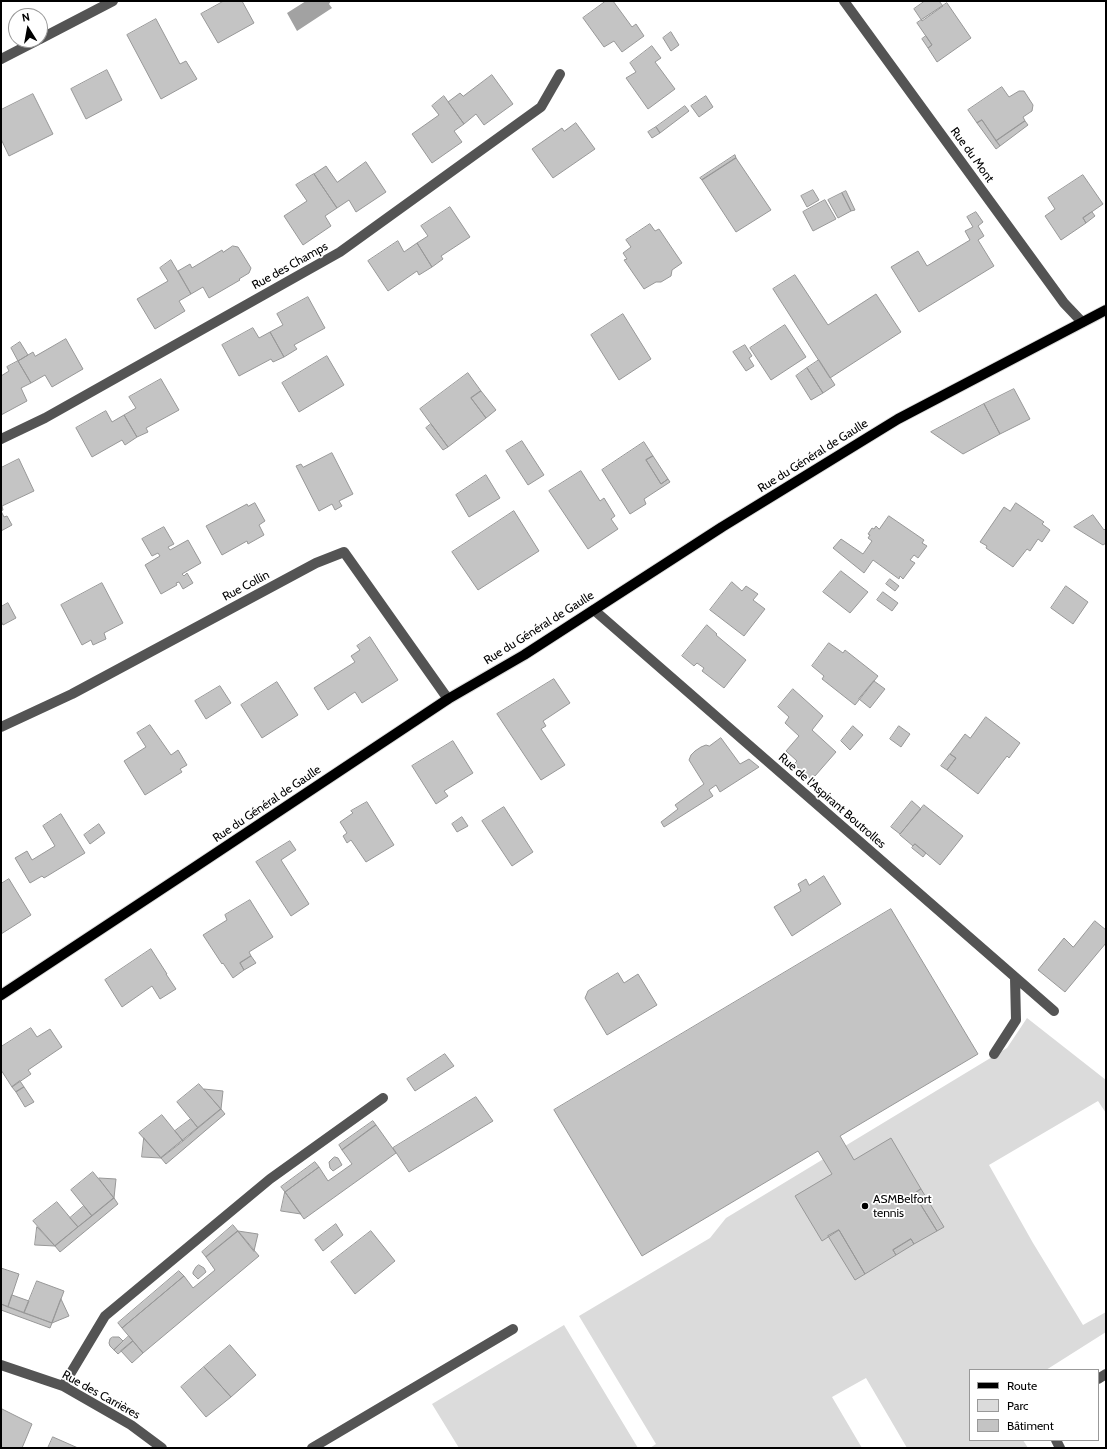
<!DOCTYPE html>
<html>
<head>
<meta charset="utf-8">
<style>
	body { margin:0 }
	#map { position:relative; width:1107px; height:1449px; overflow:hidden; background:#fff; font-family:Cabin,sans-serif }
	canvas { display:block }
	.frame { position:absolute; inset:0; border:2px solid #000; pointer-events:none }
	.legend { position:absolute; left:969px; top:1369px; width:130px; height:72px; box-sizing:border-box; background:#fff; border:1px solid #999; margin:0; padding:5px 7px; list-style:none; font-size:12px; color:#000 }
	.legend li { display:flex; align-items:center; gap:8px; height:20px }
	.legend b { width:20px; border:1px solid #999 }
	.north { position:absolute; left:8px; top:8px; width:40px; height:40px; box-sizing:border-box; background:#fff; border:1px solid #999; border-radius:50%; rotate:349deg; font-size:11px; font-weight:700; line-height:16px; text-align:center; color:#000 }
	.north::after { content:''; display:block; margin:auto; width:14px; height:18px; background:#000; clip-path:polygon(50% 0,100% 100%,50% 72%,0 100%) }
</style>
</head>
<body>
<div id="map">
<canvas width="1107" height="1449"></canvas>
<div class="frame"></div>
<ul class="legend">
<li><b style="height:5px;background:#000"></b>Route</li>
<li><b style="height:11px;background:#dbdbdb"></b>Parc</li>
<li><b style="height:11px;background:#c4c4c4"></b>Bâtiment</li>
</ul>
<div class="north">N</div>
</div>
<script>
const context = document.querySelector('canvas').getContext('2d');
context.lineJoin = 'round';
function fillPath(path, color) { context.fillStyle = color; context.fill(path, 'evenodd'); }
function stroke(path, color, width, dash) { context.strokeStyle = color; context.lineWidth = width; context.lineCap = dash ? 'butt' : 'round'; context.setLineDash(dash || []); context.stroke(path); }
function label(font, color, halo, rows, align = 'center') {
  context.font = font + ' Cabin,sans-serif'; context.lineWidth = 3.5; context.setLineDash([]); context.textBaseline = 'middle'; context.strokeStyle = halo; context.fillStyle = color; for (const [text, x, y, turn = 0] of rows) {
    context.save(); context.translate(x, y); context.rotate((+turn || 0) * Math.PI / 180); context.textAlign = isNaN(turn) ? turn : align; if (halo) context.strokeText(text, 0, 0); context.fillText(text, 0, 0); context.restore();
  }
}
fillPath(new Path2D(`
	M1027,1018L1106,1080V1113L1098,1101L989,1165L1033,1243L1083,1325L1106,1312V1332L1046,1370H970V1440H1023L1028,1448H907L866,1378L832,1397L862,1448H650L656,1444L579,1316L710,1238L726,1218L1007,1048Z
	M564,1325L638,1448H459L432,1404Z`), '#dbdbdb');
fillPath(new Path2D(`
	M306,1H331L329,4L332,8L297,31L287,13Z`), '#a2a2a2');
const building = new Path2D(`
	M224,1H242L254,23L218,43L201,14Z
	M606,1H613L632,27L636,24L644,36L622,52L614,41L604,47L583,18Z
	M925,1H939L943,6L922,21L914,9Z
	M947,3L971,38L937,62L928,48L932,45L917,23Z
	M156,19L180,64L186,61L197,79L161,99L127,35Z
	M671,32L679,45L671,51L663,38Z
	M926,36L932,45L928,48L922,39Z
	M652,46L661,58L655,62L675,89L648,109L626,78L636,72L630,63Z
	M107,70L122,100L86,119L71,89Z
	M492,75L513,104L484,125L476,114L464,124L448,102L460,93L463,96Z
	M1002,87L1009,97L1019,91H1024L1033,105L1032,111L1023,117L1025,121L996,141L982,120L977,123L968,110Z
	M33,94L53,134L9,156L1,139V110Z
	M444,96L464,124L454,131L462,142L432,163L412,134L439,115L432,106Z
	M706,96L713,107L699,117L691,106Z
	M685,106L689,111L660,133L656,127Z
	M982,120L1000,146L996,149L977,123Z
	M1025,121L1028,125L1000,146L996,141Z
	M576,123L595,149L553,178L532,149L562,128L564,131Z
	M656,127L660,133L652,138L648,132Z
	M735,155L736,158L702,180L700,178Z
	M736,158L771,210L736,232L702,180Z
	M366,162L386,192L356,212L349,200L337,208L314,174L326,166L337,182Z
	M314,174L337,208L325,216L331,226L303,245L284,216L307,201L296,185Z
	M1083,175L1103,204L1083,218L1086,223L1061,240L1045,216L1055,209L1048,198Z
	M813,190L819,200L807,207L801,196Z
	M846,191L855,210L851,211L842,193Z
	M842,193L851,211L838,218L828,200Z
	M825,200L836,219L813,231L803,212Z
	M450,207L470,237L441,256L443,259L432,267L417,243L428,236L421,226Z
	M976,212L983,222L978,226L984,236L978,240L994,266L919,312L891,267L918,251L927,266L970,240L965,231L973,227L967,217Z
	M1092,212L1095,216L1086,223L1083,218Z
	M650,224L655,231L659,229L682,263L672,270L671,276L661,282H656L644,289L624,260L627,259L623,253L631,247L626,240Z
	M398,241L404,252L417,243L432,267L419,275L417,271L388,291L368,261Z
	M233,246L238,247L251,268L249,273L239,279L240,280L209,298L203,287L191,294L178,271L190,264L192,268L222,250L223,252Z
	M171,260L191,294L179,301L185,311L155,329L137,299L168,281L160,268Z
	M795,275L828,325L876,294L901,332L830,378L773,289Z
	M308,297L325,328L294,345L297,349L284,357L270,332L283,325L277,314Z
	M623,314L651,359L619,380L591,335Z
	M785,325L806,357L771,380L750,348Z
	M253,328L259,338L270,332L284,357L273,362L271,359L239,376L222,345Z
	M66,339L83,369L52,387L45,375L31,383L18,361L33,352L35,356Z
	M20,342L28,355L18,361L11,348Z
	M745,345L752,356L749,358L754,366L746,371L733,352Z
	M327,356L344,385L299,412L282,383Z
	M819,360L835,385L823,393L807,368Z
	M18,361L31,383L21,388L27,401L1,415V376L9,371L7,367Z
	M807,368L823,393L811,400L796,376Z
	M468,373L481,391L471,398L486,418L448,447L420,409Z
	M161,379L179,410L146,428L148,432L137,437L124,415L136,408L129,397Z
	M1014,389L1030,419L1000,434L984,404Z
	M481,391L496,410L486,418L471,398Z
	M984,404L1000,434L963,454L931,432Z
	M106,411L112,422L124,415L137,437L125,445L122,440L92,457L76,428Z
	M431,424L448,447L443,450L426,428Z
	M522,441L544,475L528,485L506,451Z
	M644,442L653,456L646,460L661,484L668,479L670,482L644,499L646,504L630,514L602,470Z
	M332,453L353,494L339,501L342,506L335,510L332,504L319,511L296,466L301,464L303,467Z
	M653,456L668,479L661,484L646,460Z
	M19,459L34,491L2,506L3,510L1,511V468Z
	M581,471L600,501L604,498L615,516L611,519L618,529L588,549L549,491Z
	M486,475L500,498L469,517L456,495Z
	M255,503L265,521L259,525L264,535L248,544L247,541L222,555L206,526L247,504L248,506Z
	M1016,503L1044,522L1042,524L1050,530L1042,542L1038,539L1030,551L1027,549L1013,567L986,548L987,546L980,542L1004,507L1010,511Z
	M1,511L4,517L7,516L12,525L1,531Z
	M514,511L539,551L478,590L452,552Z
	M1093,515L1104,530L1106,528V543L1103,545L1074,527Z
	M889,516L924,540L922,543L927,546L918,558L914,555L910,560L915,563L903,579L900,576L899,579L873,560L864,573L833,548L841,539L863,554L872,541L868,538L870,535L868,534L872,528L874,529L876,526L879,529Z
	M164,527L174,544L168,547L170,550L188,540L201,563L182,574L184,576L187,573L193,583L183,589L179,582L176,583L177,585L161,594L145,565L160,556L158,553L152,556L142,539Z
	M841,571L868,592L850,613L823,592Z
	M890,579L899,586L895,591L886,584Z
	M732,582L742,591L746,586L758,594L753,600L765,609L744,636L710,610Z
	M102,583L123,623L104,633L106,639L93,645L91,640L82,645L61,605Z
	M1066,586L1088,602L1073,624L1051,608Z
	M883,592L898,603L892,611L877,600Z
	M8,603L16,618L3,625L1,621V607Z
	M707,625L717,634L716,635L746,660L724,688L702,671L704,668L697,663L694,666L682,656Z
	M370,637L398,680L362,703L355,692L328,710L314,688L355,662L351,656L360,650L357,646Z
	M829,643L843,653L845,650L878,676L855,705L822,679L824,676L812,666Z
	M554,679L570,703L543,721L546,726L541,729L565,765L541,780L497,714Z
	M874,681L885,689L870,708L859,699Z
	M277,682L298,715L262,738L241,705Z
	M220,686L231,703L206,719L195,701Z
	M793,689L823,716L812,730L836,752L815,776L813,775L810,778L794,764L797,761L786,751L799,736L785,723L789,717L778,707Z
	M986,717L1020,743L1009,758L1007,756L978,794L947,770L956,758L950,754L965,734L970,738Z
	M150,725L171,755L178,750L187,765L180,769L182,772L145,795L124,761L146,747L137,733Z
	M853,726L863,735L850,750L841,741Z
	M899,726L910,734L901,747L890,739Z
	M721,738L740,764L749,759L759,767L720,792L716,785L709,790L713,796L664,827L661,822L678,809L675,805L704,784L689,760L691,755L695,751L701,747L706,745L709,746Z
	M453,741L473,773L444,791L448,796L436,804L412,766Z
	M950,754L956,758L947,770L941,766Z
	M912,801L921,809L900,834L891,827Z
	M367,802L394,845L366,862L351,840L347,843L343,836L347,833L340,822L353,813L351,811Z
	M924,805L963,836L940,865L915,844L913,846L900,835Z
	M504,807L533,852L512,866L482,821Z
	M61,814L85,853L44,878L42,876L30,883L15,858L27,851L32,860L55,846L43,826Z
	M462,817L468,826L457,832L452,824Z
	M99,824L105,833L90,844L84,835Z
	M290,841L296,850L281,860L309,904L291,916L256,862Z
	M915,844L926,853L923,857L912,848Z
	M824,876L841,904L792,936L774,907L801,891L798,884L806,879L809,885Z
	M9,879L31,915L1,934V884Z
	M250,900L273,937L249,952L251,956L240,963L244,970L233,978L223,963L222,964L203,935L227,920L225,915Z
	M891,909L978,1054L840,1136L854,1160L891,1138L921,1189L914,1194L937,1231L914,1244L911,1239L893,1250L896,1255L865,1274L839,1230L822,1241L795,1196L832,1174L818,1151L642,1256L554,1110Z
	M1095,921L1106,930V943L1065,992L1038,970L1064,938L1073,947Z
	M151,949L167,974H166L176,989L160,999L152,986L122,1007L105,980Z
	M251,956L256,963L244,970L240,963Z
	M618,973L624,983L638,974L657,1005L607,1035L585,998L588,991Z
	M31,1028L37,1037L50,1029L62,1047L28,1070L31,1074L12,1087L1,1070V1047Z
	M445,1054L454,1066L415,1091L407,1079Z
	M20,1081L24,1087L16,1092L12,1087Z
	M199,1084L221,1109L198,1128L177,1102Z
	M24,1087L34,1102L25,1107L16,1092Z
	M204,1089L223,1091L221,1109Z
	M476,1097L493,1121L409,1172L393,1148Z
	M221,1109L225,1114L166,1164L161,1158Z
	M162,1115L183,1141L161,1158L139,1133Z
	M191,1119L198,1128L183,1141L175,1131Z
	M373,1121L376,1125L342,1150L339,1145Z
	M376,1125L396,1153L304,1219L285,1192L319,1167L328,1181L352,1164L342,1150Z
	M144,1138L161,1158L142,1157Z
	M335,1157L338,1158L342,1165L333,1171L330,1168L329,1162L333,1158Z
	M315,1162L319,1167L285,1192L281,1187Z
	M93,1172L114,1198L92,1216L71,1190Z
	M99,1178L116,1179L114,1198Z
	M921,1189L944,1227L937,1231L914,1194Z
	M285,1192L301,1214L281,1211Z
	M114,1198L118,1204L60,1252L55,1246Z
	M57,1202L78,1227L55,1246L33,1221Z
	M84,1206L92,1216L78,1227L70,1218Z
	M336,1224L343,1235L323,1251L315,1240Z
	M233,1225L238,1231L206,1257L202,1252Z
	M37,1227L55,1246L35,1245Z
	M839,1230L865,1274L855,1280L828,1236Z
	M238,1231L259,1256L143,1353L122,1328L184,1276L193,1288L215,1270L206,1257Z
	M238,1231L258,1234L254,1251Z
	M371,1231L395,1261L355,1294L331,1262Z
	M911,1239L914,1244L896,1255L893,1250Z
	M199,1265L204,1268L206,1272L198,1279L193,1274V1272L196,1267Z
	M1,1268L19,1274L8,1307L1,1304Z
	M179,1271L184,1276L122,1328L118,1323Z
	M37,1281L64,1291L52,1323L24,1313Z
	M12,1295L29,1301L24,1313L8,1307Z
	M61,1299L69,1316L52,1323Z
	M1,1304L52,1323L50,1328L1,1310Z
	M129,1336L133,1341L118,1354L114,1350Z
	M113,1337H119L123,1341L114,1350L110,1346L109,1343L110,1339Z
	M133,1341L143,1353L132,1363L121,1351Z
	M230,1345L256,1375L231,1397L204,1367Z
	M204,1367L231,1397L206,1417L181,1387Z
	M2,1409L32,1424L22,1448H1Z
	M53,1437L78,1448H48Z`);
fillPath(building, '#c4c4c4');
stroke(building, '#989898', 1);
const major = new Path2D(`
	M1,995L192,869L448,699L524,655L722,527L898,419L1106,310`);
stroke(major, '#dbdbdb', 12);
stroke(new Path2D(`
	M844,1L1064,303L1082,322
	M40,39L113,1
	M1,59L38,40
	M1,439L45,418L340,252L541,107L560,74
	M594,610L1054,1011
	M1,727L72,694L316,563L344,552L448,699
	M994,1054L1016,1020L1015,978
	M1,1365L63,1386L131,1425L162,1448
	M1098,1379L1106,1374
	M63,1386L105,1316L270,1179L383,1098
	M1056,1440L1060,1448
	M312,1448L513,1329`), '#545454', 10);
stroke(major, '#000', 10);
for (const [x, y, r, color] of [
	[865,1206,4,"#000"]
]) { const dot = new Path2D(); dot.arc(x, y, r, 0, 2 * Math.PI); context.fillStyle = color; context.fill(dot); stroke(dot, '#fff', 1.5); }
label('12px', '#000', '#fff', [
	["Rue du Mont",972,155,54],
	["Rue des Champs",290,266,-29],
	["Rue du Général de Gaulle",813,456,-32],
	["Rue Collin",246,586,-28],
	["Rue du Général de Gaulle",539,628,-32],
	["Rue de l'Aspirant Boutrolles",832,801,41],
	["Rue du Général de Gaulle",267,804,-34],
	["Rue des Carrières",101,1395,29]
]);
label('12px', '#000', '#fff', [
	["ASMBelfort",873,1199],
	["tennis",873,1213]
], 'left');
</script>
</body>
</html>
